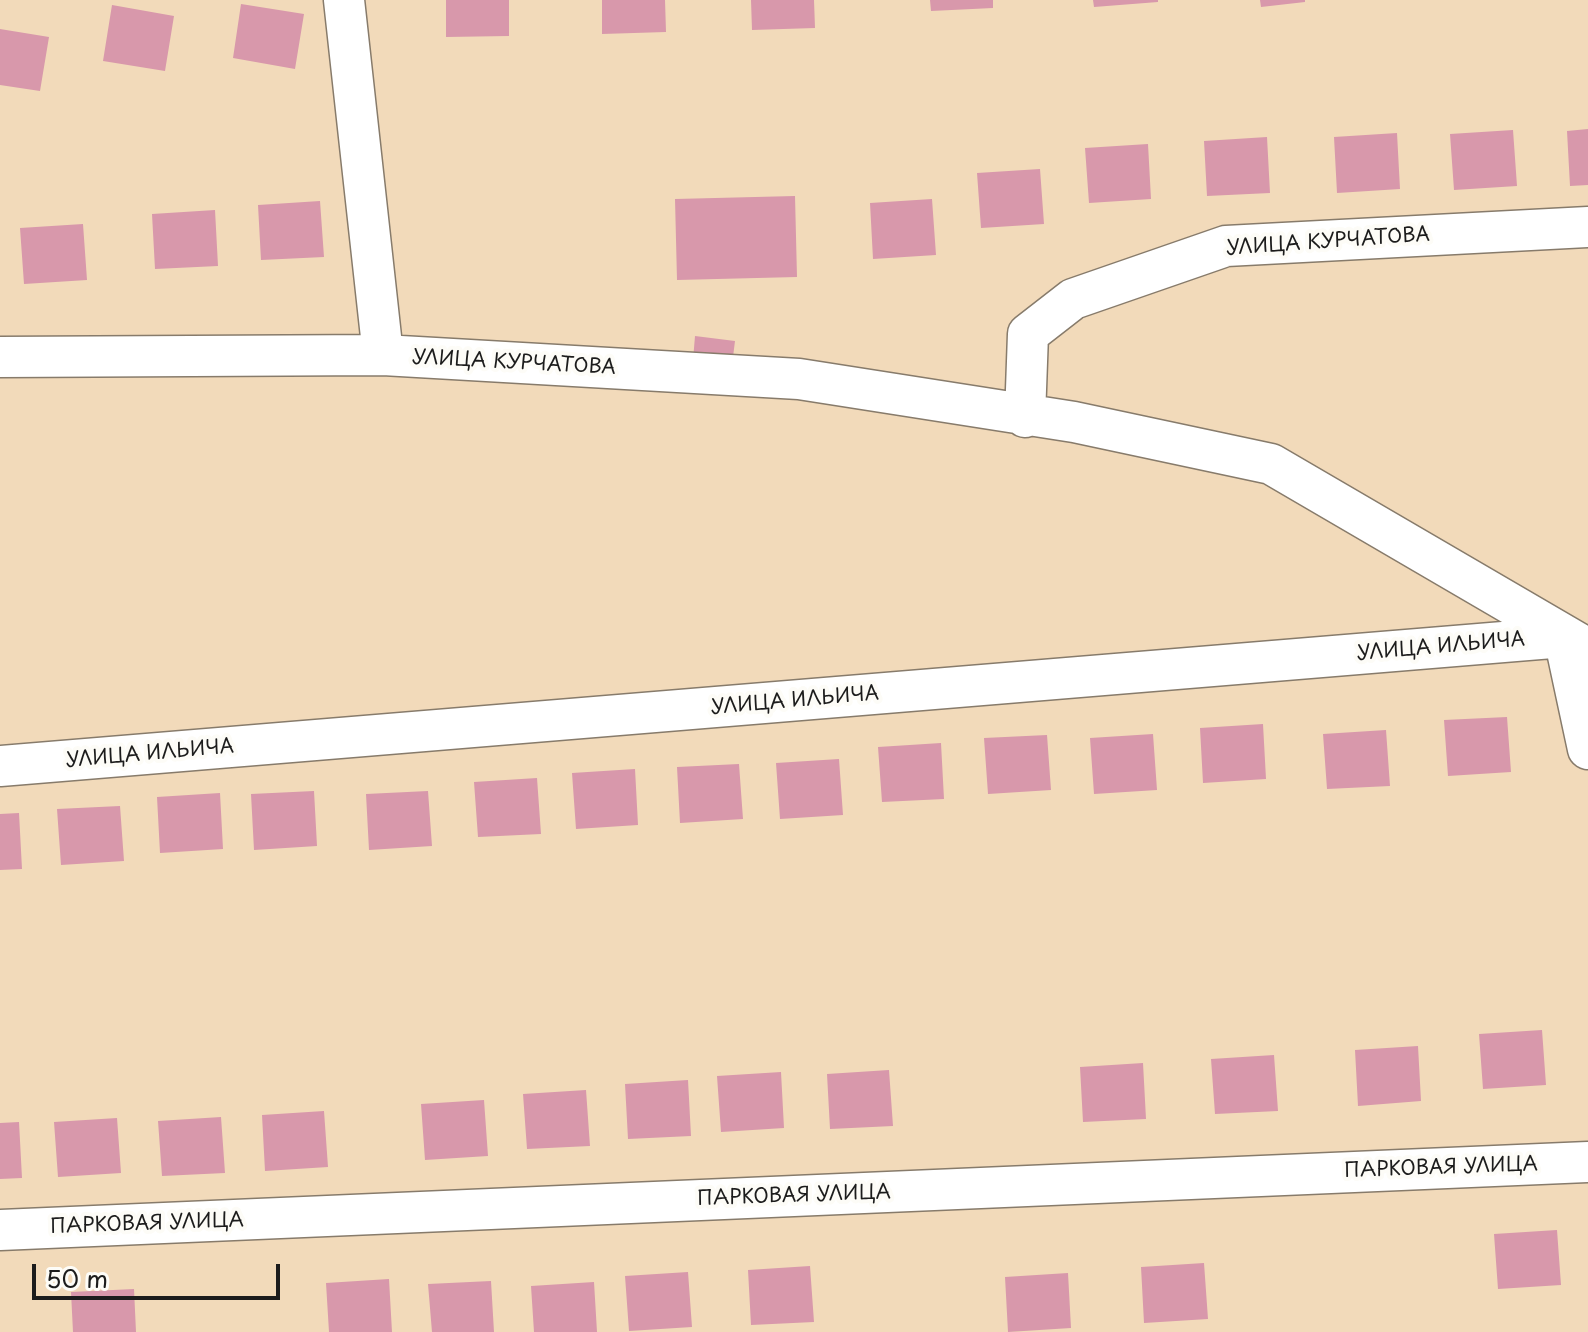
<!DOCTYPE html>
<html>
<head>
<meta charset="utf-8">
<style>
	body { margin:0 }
	#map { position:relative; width:1588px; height:1332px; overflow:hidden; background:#f2daba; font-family:"Playpen Sans",sans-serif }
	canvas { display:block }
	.scale { position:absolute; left:32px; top:1264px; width:248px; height:36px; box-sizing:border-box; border:4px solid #1c1c1c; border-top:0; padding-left:10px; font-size:24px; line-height:28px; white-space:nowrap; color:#1c1c1c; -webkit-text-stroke:6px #fdfcf7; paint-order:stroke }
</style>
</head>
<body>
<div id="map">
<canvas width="1588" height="1332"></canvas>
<div class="scale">50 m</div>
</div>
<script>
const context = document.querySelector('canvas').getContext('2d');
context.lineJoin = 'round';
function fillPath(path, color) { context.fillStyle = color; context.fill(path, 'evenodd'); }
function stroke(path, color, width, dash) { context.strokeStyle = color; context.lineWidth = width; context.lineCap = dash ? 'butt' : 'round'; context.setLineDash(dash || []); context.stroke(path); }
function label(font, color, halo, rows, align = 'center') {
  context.font = font + ' "Playpen Sans",sans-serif'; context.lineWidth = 8; context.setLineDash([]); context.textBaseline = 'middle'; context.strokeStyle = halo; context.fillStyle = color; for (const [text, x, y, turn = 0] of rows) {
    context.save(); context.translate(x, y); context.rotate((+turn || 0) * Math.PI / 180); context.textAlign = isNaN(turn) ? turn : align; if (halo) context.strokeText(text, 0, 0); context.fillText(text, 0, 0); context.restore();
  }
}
fillPath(new Path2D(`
	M446,0H509V36L446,37Z
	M602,0H665L666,32L602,34Z
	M751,0H814L815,28L752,30Z
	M930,0H993V8L931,11Z
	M1093,0H1158V2L1094,7Z
	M1260,0H1305V2L1261,7Z
	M241,4L304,14L295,69L233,58Z
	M112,5L174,16L165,71L103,61Z
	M0,29L49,37L40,91L0,85Z
	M1588,129V185L1570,186L1567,131Z
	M1513,130L1517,186L1454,190L1450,134Z
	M1397,133L1400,189L1337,193L1334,137Z
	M1267,137L1270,193L1207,196L1204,141Z
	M1148,144L1151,199L1089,203L1085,148Z
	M1040,169L1044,224L981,228L977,173Z
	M795,196L797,277L677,280L675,199Z
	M932,199L936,255L873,259L870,203Z
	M320,201L324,257L261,260L258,205Z
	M215,210L218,266L155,269L152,214Z
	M83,224L87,280L24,284L20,228Z
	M695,336L735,341L732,365L693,360Z
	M1507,717L1511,772L1448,776L1444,720Z
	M1263,724L1266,779L1203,783L1200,728Z
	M1386,730L1390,786L1327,789L1323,734Z
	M1153,734L1157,790L1094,794L1090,738Z
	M1047,735L1051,790L988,794L984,738Z
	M941,743L944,799L882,802L878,747Z
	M839,759L843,815L780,819L776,763Z
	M739,764L743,819L680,823L677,767Z
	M635,769L638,825L576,829L572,773Z
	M537,778L541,834L478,837L474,782Z
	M314,791L317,846L254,850L251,794Z
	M428,791L432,846L369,850L366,794Z
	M220,793L223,849L160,853L157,797Z
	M120,806L124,861L61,865L57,809Z
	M19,813L22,869L0,870V814Z
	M1542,1030L1546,1085L1483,1089L1479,1034Z
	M1418,1046L1421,1101L1358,1106L1355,1050Z
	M1274,1055L1278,1111L1215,1114L1211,1059Z
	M1143,1063L1146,1119L1083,1122L1080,1067Z
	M889,1070L893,1126L830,1129L827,1074Z
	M781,1072L784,1128L721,1132L717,1076Z
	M688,1080L691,1136L628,1139L625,1084Z
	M586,1090L590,1146L527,1149L523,1094Z
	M484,1100L488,1156L425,1160L421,1104Z
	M324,1111L328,1167L265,1171L262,1115Z
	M221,1117L225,1173L162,1176L158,1121Z
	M117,1118L121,1173L58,1177L54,1122Z
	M19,1122L22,1178L0,1179V1123Z
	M1557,1230L1561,1285L1498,1289L1494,1234Z
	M1204,1263L1208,1319L1144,1323L1141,1267Z
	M810,1266L814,1322L751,1325L748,1270Z
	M688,1272L692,1327L629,1331L625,1276Z
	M1068,1273L1071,1328L1008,1332L1005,1277Z
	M389,1279L392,1332H329L326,1283Z
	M491,1281L494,1332H432L428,1284Z
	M594,1282L597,1332H534L531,1286Z
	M134,1289L136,1332H73L71,1292Z`), '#d898ab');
const minor = new Path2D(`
	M344,0L383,355
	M0,357L383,355L799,379L1074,422L1271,464L1588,649
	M1025,417L1028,334L1073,299L1226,246L1588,227
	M1564,637L1588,749
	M0,766L1564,637
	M0,1230L1588,1162`);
stroke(minor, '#877b6b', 43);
stroke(minor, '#fff', 40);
label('20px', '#1c1c1c', '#fdfcf7', [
	["УЛИЦА КУРЧАТОВА",1328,242,-4],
	["УЛИЦА КУРЧАТОВА",514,363,3],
	["УЛИЦА ИЛЬИЧА",1441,647,-5],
	["УЛИЦА ИЛЬИЧА",795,701,-5],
	["УЛИЦА ИЛЬИЧА",150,754,-5],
	["ПАРКОВАЯ УЛИЦА",1441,1168,-2],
	["ПАРКОВАЯ УЛИЦА",794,1196,-2],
	["ПАРКОВАЯ УЛИЦА",147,1224,-2]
]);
</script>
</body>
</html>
